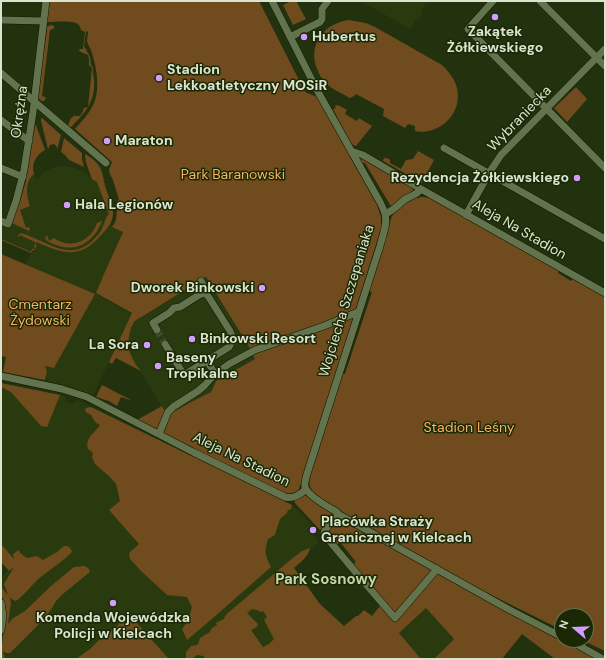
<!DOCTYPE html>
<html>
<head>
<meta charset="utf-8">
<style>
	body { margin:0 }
	#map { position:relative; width:606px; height:660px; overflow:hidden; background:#23320e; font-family:"DM Sans",sans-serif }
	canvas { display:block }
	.frame { position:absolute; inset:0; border:2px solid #dae4cf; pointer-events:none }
	.north { position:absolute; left:554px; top:608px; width:40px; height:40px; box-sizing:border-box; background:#1a2804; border:1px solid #677355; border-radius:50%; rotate:289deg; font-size:11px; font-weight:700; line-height:16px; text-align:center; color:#dae4cf }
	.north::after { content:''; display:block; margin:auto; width:14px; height:18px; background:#d29dfd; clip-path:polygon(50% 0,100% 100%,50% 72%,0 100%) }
</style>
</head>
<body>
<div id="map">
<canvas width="606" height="660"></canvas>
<div class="frame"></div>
<div class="north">N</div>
</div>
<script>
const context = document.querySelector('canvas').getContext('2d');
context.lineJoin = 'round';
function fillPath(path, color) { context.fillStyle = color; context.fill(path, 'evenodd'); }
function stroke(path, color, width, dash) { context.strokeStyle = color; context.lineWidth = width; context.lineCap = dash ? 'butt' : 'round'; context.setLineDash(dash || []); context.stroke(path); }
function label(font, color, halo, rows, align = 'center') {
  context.font = font + ' "DM Sans",sans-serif'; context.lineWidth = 3; context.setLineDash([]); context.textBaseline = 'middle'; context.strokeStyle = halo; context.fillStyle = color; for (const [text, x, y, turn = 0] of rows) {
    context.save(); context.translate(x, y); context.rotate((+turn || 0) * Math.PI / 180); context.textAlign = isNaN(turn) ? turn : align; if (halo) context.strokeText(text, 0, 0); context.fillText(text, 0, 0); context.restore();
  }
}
fillPath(new Path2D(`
	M360,1H427L426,4H424L420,19L415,20L411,29Z
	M86,154L101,168L104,175L105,186L113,210L112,218L110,225L123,232L96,294L132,314L93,395L70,387L45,380L47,371L45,366L95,294L25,265L31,253L1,240V226L9,229L10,227L23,192L28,170L34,174L37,180L43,173L52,168L61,166H65L75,168L79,171L81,170L85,174L87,173L88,178H91L85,160V155Z
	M206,277L248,345L255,359L216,381L211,392L191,402L175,411L168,412L164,410L131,356L129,343V334L133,324L141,317Z
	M1,383L65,396V401L73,404L77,400L292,505L317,530L312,534L319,542L291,567L333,659H5L3,650L9,596L1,587V577L17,563L1,544Z
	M426,608L454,639L434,659H421L399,633Z`), '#293a0e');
fillPath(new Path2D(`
	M47,1H259L305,92L317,97L377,205L381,217V229L299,489C296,493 292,495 286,493L247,476L137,420L162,406L164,410L168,412L175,411L191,402L211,392L216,381L255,359L248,345L206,277L143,316C139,318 135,320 133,324C128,333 127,346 131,355C133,361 137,366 141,371L116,358L112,364L109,362L132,313L96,293L104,274L123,232L112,227C117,220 116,218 117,211L120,207V205L118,203L117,201L119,200L112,177H111L109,170L112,162L75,129C81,122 88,115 92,107C101,91 97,70 92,53C91,49 88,45 87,41C87,38 88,35 88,32L86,31L84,46L90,57L91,65L93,67C92,73 95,80 94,86C94,104 82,116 70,128L68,127V125L71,118L74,116H80L82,113L84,108L88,107L92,67L89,66V59L88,55L79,51L80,49H83L85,32L81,30C80,28 80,26 78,24C72,20 54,22 47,22Z
	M291,1H296L306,19L293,25L283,5Z
	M349,20L366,23L375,27L442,65C448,71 455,79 457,88C463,113 440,136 415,131V126L408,124L405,128L383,116L384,109L356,94L354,96L350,98C342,93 330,89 324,81C321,78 319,74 318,71C306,46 324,23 349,20Z
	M52,25L54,26V28L53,29L50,30L42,96L45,97L46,98L44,101H41V100L39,99L38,97L47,29L46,28L48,26Z
	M576,87L587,99L567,122L554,108Z
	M338,105L347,110L345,114L357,121L359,118L372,126L356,146L353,145L350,142L333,109L336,108L335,106Z
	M42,118L61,135L57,150V147L54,144L50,145L48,149L41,121V119Z
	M35,125H36L45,150C36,155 31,164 34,174C24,182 27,196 30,206L20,210L26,228L28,227L30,228L29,231L12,223L19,204L26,181Z
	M64,138L82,153V159L84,167L69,160L65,155L61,152Z
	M418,151L434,160L422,183L383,161L384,158H387L390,160V163L401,169L406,160L413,159Z
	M85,154C103,164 101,171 106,189C108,196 113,205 113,213C113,222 108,228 102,234C80,260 64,254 36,242L35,244L37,245L34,250H33L31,253L1,240V239L31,252L32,249H34L35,242L20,235L18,238V235L21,233C46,240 71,265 95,238C98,235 101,232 102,228C105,223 105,218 109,214L97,182L92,179L86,162Z
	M359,158L363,159L413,188V192L392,208L365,163H363L361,164Z
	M422,197L432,198L559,270L558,273L571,281L573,278L605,296V651L582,640H586V616H562V630L473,586L342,512L318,497L313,492L310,487L309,480L310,473L340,373L345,374L372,292L367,290L392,216L396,211L411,199Z
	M102,221C94,242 77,253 56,245C51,243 47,242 45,238L47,235L49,241L54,238C71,250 91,241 97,223Z
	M1,254L95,294L54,368L45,366L47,371L45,380L3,372L6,357L2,356L1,363Z
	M1,383L60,395L47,427L41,426L11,392L1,387Z
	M102,385L133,401L121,397L117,406L109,401L96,397Z
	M91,407L292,505L291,509L288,510L287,513L280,519L275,535L268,539C264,552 265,555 271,567L213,618L187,640L182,629L188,621L192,607L187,597L167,595L141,571L130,559L129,553L139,544L109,510L120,501L116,484L110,477L95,464L92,457L93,453L88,449C85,437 94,434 100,425L95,422L91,415L86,412L85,410L86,408Z
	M306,495L309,496L333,513L334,515L333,517L320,530L295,503L294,500Z
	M342,518L597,659H555L522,634L502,659H434L454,639L426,608L399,633L421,659H259L258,658L256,659H206L203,656L197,655L192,659H186V652L191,646L197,645L199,642V641L200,638L210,632L212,628L217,625L216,623L224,619L225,616L229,612L288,562L302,551L310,548C308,557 301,562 294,568L320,604L344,626L356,616H358L364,610L372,616L384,601L353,564L356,562L340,542L336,546L328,535V530L339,519ZM252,609L257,610L261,612L263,611L267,617L264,620L274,639L269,644L263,647L251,630L257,627L258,624L247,613Z
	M1,544L14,559L13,554L19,550L20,553L27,558L37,556L43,560L57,552L64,546C68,546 71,547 72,552C63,561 52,568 42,576C32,584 26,594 16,601L13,600L10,597L11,603L8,624L12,619L25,611L51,586L74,567L85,566L89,569L90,572L64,593L56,601L52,608L45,618L10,653H6L3,651L5,659H2C0,643 6,627 6,611C6,606 3,601 2,596C1,593 1,590 1,587L8,595L4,584L14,567L9,571L3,564L1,565Z
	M125,616L134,620L169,659H76L90,649L103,636L113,630L119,624V619Z`), '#704b1d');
stroke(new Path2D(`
	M157,330L165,344`), '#3e4d2b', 7, [7, 3.5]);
const minor = new Path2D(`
	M272,1L317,90L380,202C382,206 384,210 385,214C388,224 382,237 380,246L307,474C306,478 304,483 305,487C308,496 328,507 337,512L338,514L510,610L562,637
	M493,1L468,29L605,168
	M540,1L605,66
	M1,20L44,21
	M290,37L320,22L322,19V9L328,1
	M1,73L106,163
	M1,120L29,141
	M444,148L605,239
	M351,151L363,155L421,189L605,293
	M1,168L23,177
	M385,214C393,211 398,205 404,200C410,196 417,195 421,189
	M466,215L489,173L501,155L605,49
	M1,221L8,224L16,201L24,170L33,112L46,1
	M201,281L205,288L204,293
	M157,330L153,323L169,313L174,308L180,307L199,295L204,293L208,296L230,331C233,337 233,341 229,347L184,375L165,344
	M207,361L215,374
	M1,376L62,389L87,397L193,452L285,497C294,499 300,495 306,489
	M159,434L168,412L173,407L198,391L205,385L215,374L229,364L255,350L324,326L358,312
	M338,514C335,521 326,525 324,533L332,544L358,575L395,618L437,569
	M1,603L3,616L1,630
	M569,640L603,659`);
stroke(minor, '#0c1900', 8);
stroke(minor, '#62734e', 7);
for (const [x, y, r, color] of [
	[495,17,4,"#d29dfd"],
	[304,37,4,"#d29dfd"],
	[159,78,4,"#d29dfd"],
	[107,141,4,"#d29dfd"],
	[577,178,4,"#d29dfd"],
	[67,205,4,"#d29dfd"],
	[262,288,4,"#d29dfd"],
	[192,339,4,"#d29dfd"],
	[147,345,4,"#d29dfd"],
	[158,366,4,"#d29dfd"],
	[313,530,4,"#d29dfd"],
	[113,603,4,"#d29dfd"]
]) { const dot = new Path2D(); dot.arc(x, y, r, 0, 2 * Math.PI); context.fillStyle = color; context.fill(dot); stroke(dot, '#1a2804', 1.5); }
label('bold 14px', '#dae4cf', '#1a2804', [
	["Zakątek",495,32,"center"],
	["Żółkiewskiego",495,48,"center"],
	["Hubertus",312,37],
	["Stadion",167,70],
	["Lekkoatletyczny MOSiR",167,86],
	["Maraton",115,141],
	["Rezydencja Żółkiewskiego",569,178,"right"],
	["Hala Legionów",75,205],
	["Dworek Binkowski",254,288,"right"],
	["Binkowski Resort",200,339],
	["La Sora",139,345,"right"],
	["Baseny",166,358],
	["Tropikalne",166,374],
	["Placówka Straży",321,522],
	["Granicznej w Kielcach",321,538],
	["Komenda Wojewódzka",113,618,"center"],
	["Policji w Kielcach",113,634,"center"]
], 'left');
label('14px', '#dae4cf', '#1a2804', [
	["Okrężna",20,112,-82],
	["Wybraniecka",520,119,-46],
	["Aleja Na Stadion",519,230,30],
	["Wojciecha Szczepaniaka",347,301,-73],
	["Aleja Na Stadion",241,460,26]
]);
label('14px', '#f7b262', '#1a2804', [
	["Park Baranowski",233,175],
	["Cmentarz",40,305],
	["Żydowski",40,321],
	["Stadion Leśny",469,428]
]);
label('bold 15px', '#c3d7ad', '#1a2804', [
	["Park Sosnowy",326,580]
]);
</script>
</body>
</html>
